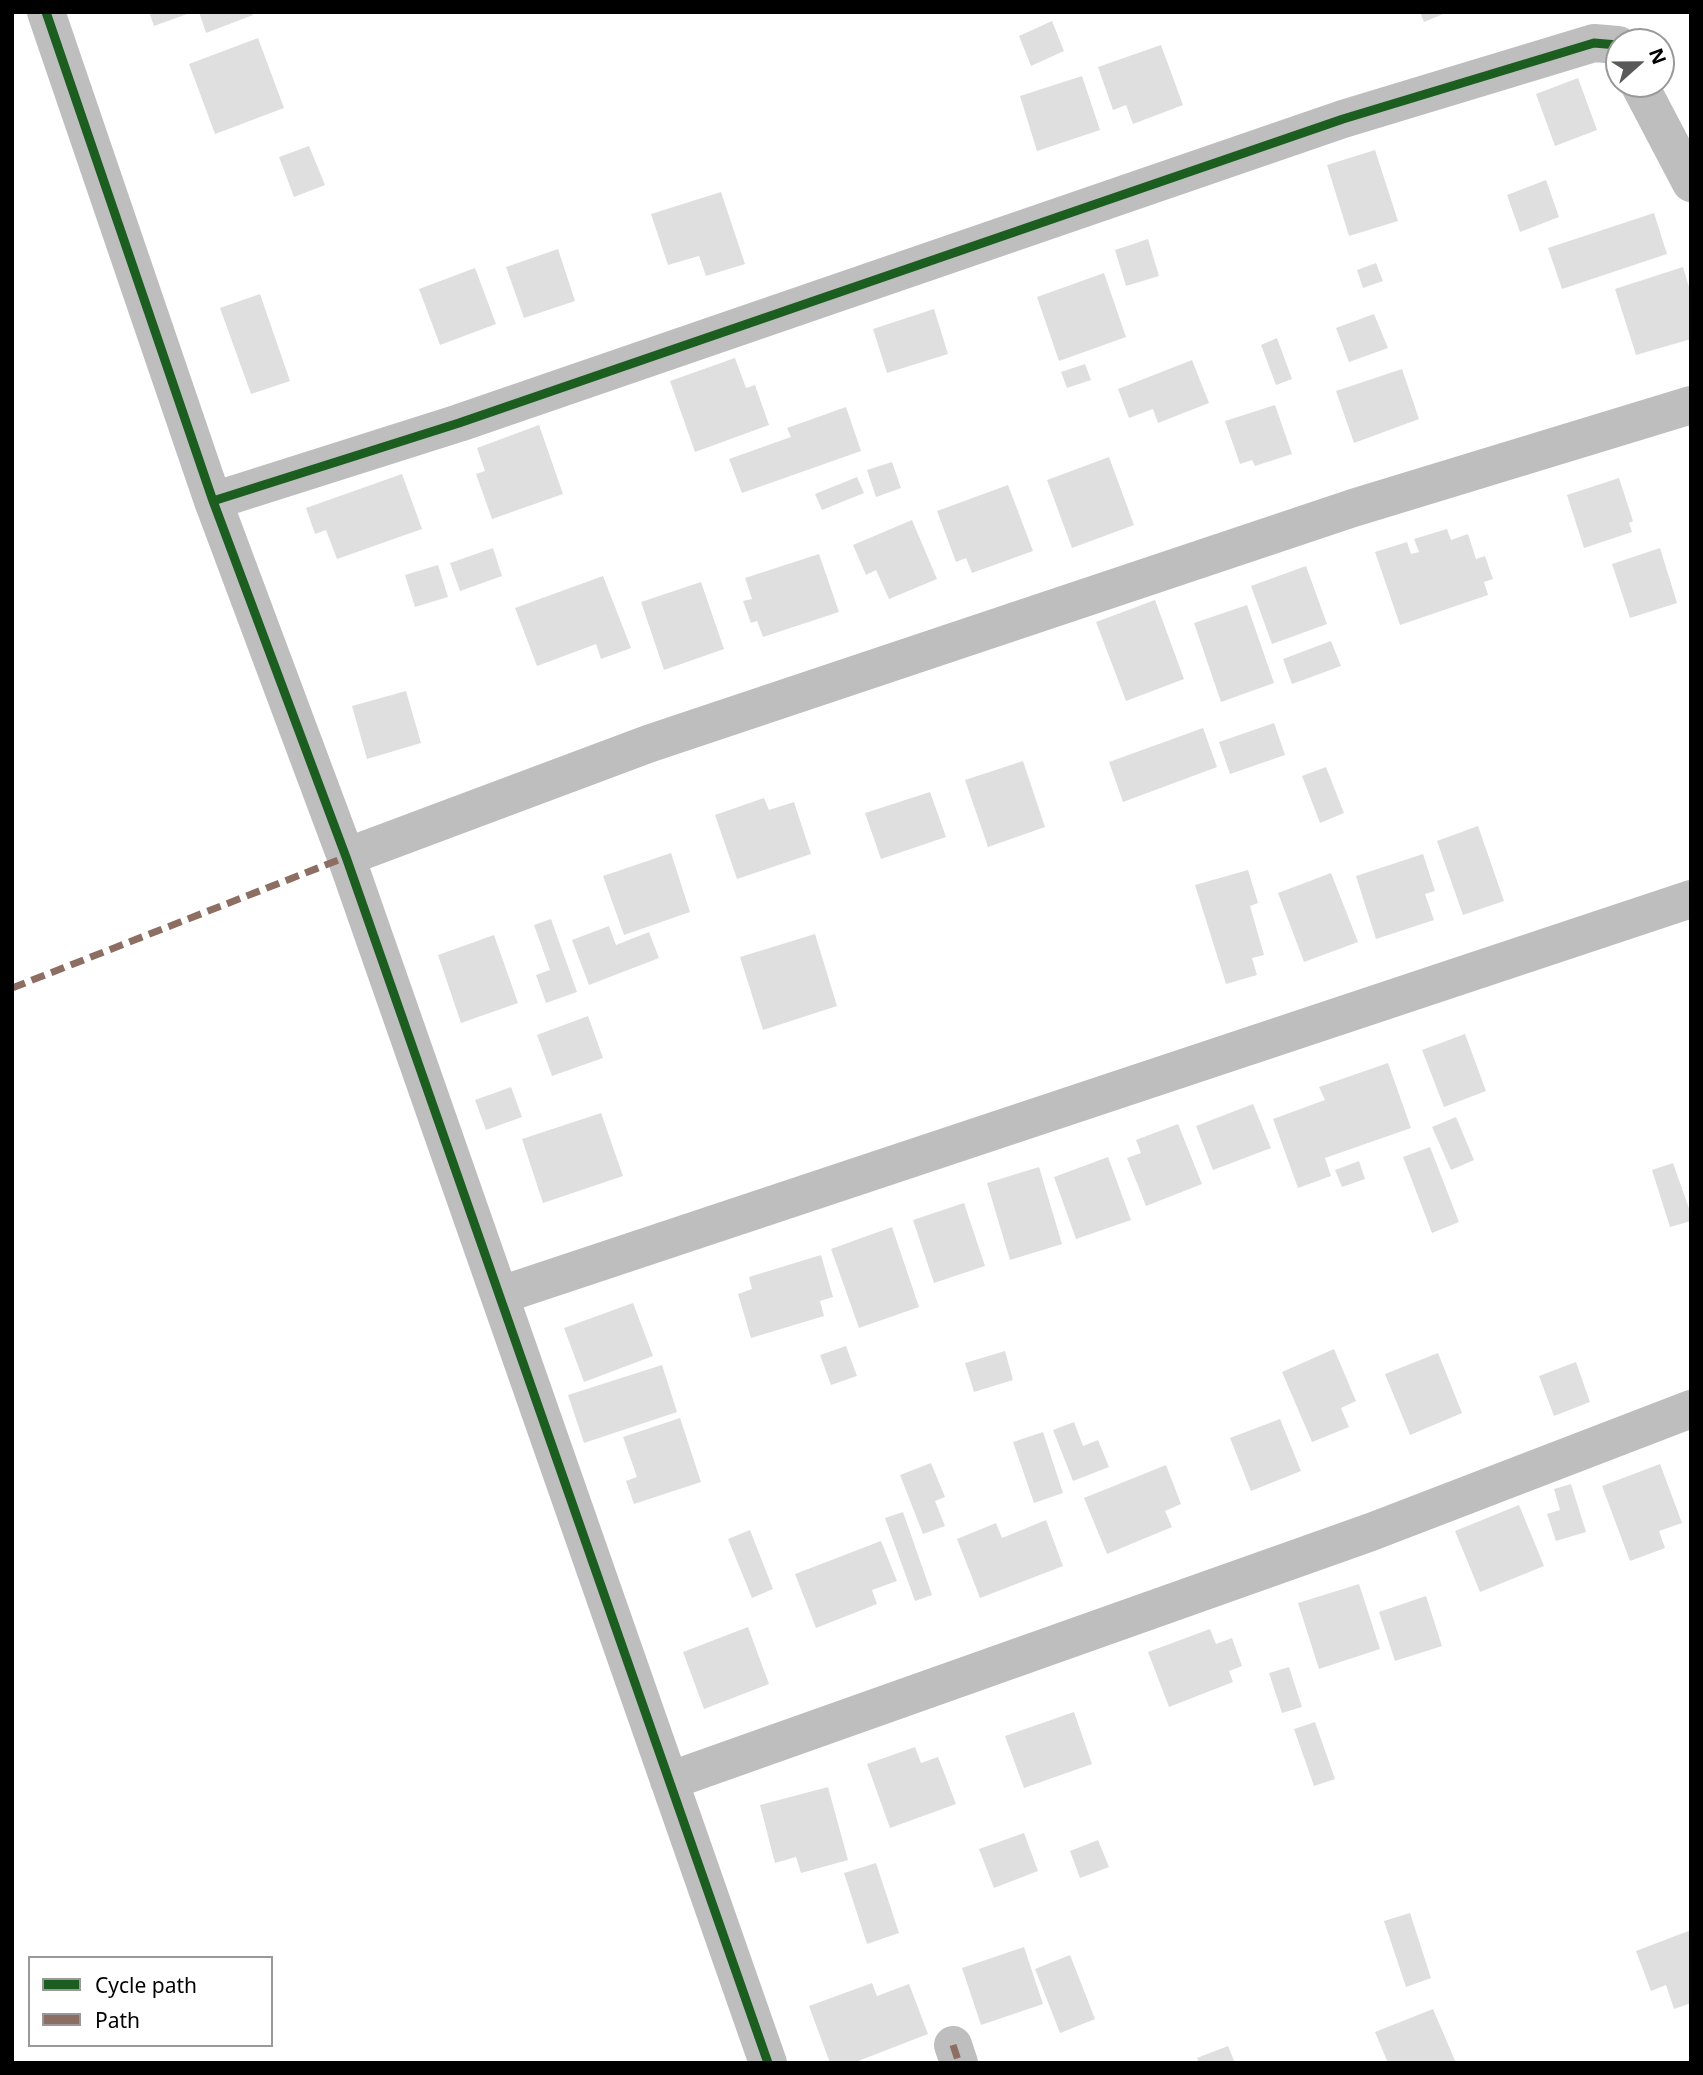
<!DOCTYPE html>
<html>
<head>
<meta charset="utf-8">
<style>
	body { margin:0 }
	#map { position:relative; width:1703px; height:2075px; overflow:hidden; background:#fff; font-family:"Noto Sans",sans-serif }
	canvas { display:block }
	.frame { position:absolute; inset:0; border:14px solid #000; pointer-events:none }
	.legend { position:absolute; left:28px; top:1956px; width:245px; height:91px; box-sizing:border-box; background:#fff; border:2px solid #999; margin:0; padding:9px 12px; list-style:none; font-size:21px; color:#000 }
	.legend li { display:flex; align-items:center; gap:14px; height:35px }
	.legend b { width:35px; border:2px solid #999 }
	.north { position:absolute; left:1605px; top:28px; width:70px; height:70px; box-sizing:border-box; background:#fff; border:2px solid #999; border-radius:50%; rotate:69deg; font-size:19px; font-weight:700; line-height:28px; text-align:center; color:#000 }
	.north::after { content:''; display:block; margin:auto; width:24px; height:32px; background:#595959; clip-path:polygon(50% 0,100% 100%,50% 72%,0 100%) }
</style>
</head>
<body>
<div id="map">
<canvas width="1703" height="2075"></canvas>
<div class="frame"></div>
<ul class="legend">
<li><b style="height:9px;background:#1b5e20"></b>Cycle path</li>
<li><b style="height:9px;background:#8d6e63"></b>Path</li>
</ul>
<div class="north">N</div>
</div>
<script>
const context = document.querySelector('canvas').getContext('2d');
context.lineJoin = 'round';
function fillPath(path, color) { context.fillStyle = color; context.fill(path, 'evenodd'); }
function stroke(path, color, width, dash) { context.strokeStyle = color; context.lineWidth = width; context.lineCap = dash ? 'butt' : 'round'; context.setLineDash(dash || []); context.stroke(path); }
fillPath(new Path2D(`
	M149,12H190V13L154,26Z
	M199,12H252L253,15L206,33Z
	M1420,12H1448L1424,22Z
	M1052,21L1064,51L1031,66L1019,36Z
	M258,38L284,108L215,134L189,64Z
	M1161,45L1183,105L1133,124L1126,105L1113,110L1098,67Z
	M1082,76L1100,130L1037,151L1020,96Z
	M1578,78L1597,130L1555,146L1536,94Z
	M309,146L325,185L294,197L279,157Z
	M1375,150L1398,221L1349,236L1327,165Z
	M1546,180L1559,217L1520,232L1507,195Z
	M721,192L745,264L706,276L699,256L668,265L651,214Z
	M1654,213L1667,254L1562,289L1548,248Z
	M1148,239L1159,276L1126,286L1115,250Z
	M558,249L575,301L524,318L506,267Z
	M1376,263L1383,281L1363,288L1357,270Z
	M1683,267L1691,294V339L1636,355L1615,289Z
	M475,268L496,324L440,345L419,289Z
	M1104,273L1126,337L1059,361L1037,297Z
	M260,294L290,381L251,394L220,308Z
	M934,309L948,354L887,373L873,329Z
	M1374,314L1388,348L1349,362L1336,328Z
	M1277,338L1292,379L1276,385L1261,345Z
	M735,358L746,388L755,385L769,425L695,452L670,381Z
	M1192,360L1209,403L1158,423L1153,409L1129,418L1118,389Z
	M1085,364L1091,380L1067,388L1061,372Z
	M1402,369L1419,419L1354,443L1336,391Z
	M1275,405L1292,454L1255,466L1252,460L1240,464L1225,421Z
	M846,407L861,451L742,493L729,459L791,437L787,428Z
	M539,425L563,494L492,519L476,474L485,471L477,448Z
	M1109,457L1134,525L1072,548L1047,480Z
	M892,462L901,488L876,497L867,470Z
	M402,474L422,529L337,559L326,530L315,534L306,508Z
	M857,477L864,493L822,510L815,494Z
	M1619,478L1633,521L1629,523L1632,532L1584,548L1567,495Z
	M1008,485L1033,551L972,573L966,558L956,562L937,511Z
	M912,520L937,579L889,599L876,570L866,575L853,545Z
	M1447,529L1451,540L1468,534L1476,559L1485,556L1493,579L1484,582L1488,595L1400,625L1375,552L1407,542L1411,554L1419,552L1414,539Z
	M493,548L502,576L460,591L450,563Z
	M1660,548L1677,603L1630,618L1612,564Z
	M819,554L839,612L763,637L757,621L751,623L743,601L752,599L745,578Z
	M438,565L448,597L415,607L405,575Z
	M1306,566L1327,624L1272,644L1251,586Z
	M603,576L631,648L601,659L596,644L537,666L515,608Z
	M701,582L724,649L664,670L641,602Z
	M1155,600L1184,679L1126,701L1096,622Z
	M1247,605L1274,683L1221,702L1194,623Z
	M1331,641L1341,666L1292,684L1283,659Z
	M406,691L421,743L367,759L352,706Z
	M1274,723L1285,755L1230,774L1219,742Z
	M1203,728L1217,767L1123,802L1109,762Z
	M1023,761L1045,827L988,847L965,780Z
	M1326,767L1344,813L1320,823L1302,776Z
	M930,792L946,837L881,859L865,813Z
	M764,798L769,810L794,802L811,854L737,879L715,815Z
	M1478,826L1504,901L1463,915L1437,841Z
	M671,853L690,912L624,935L603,876Z
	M1423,854L1435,891L1425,894L1434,920L1376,939L1356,876Z
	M1248,870L1258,903L1250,906L1264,955L1252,958L1257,975L1226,984L1195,885Z
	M1331,873L1358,942L1304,962L1278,893Z
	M551,919L577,992L546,1003L536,975L550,970L534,925Z
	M609,926L616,945L649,932L659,958L589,985L572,940Z
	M815,934L837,1006L763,1030L740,957Z
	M494,935L518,1003L461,1023L438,955Z
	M588,1016L603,1058L552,1076L537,1035Z
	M1465,1034L1486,1091L1444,1107L1422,1050Z
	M1388,1063L1411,1128L1325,1158L1331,1176L1298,1188L1273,1119L1325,1100L1319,1087Z
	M511,1087L522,1117L486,1130L475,1100Z
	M1253,1104L1271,1148L1213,1170L1196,1126Z
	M601,1113L623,1176L543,1203L522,1139Z
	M1456,1117L1474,1160L1451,1170L1432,1127Z
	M1178,1124L1202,1184L1146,1206L1127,1158L1141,1153L1136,1140Z
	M1430,1147L1459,1222L1432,1233L1403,1157Z
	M1108,1157L1131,1220L1076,1239L1054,1177Z
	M1359,1161L1365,1179L1342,1187L1335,1170Z
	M1673,1163L1691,1214V1221L1670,1227L1652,1170Z
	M1039,1167L1062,1244L1010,1260L987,1183Z
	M964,1203L985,1266L934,1283L913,1220Z
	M892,1227L919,1307L859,1328L831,1249Z
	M821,1255L833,1297L820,1301L824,1316L751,1338L738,1294L752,1289L749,1277Z
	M633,1303L653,1356L584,1382L564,1328Z
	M846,1346L857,1376L831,1385L820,1355Z
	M1334,1349L1356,1401L1341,1408L1349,1427L1312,1442L1282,1372Z
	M1005,1351L1013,1380L974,1392L965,1363Z
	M1438,1353L1462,1413L1410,1435L1385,1374Z
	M1576,1362L1590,1402L1554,1416L1539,1376Z
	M662,1365L677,1412L584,1443L568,1395Z
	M680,1418L701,1482L634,1504L626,1481L637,1477L623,1437Z
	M1280,1419L1301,1471L1251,1491L1230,1438Z
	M1074,1422L1083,1446L1098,1440L1109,1467L1073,1481L1053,1430Z
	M1043,1432L1063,1493L1034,1503L1013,1442Z
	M931,1463L945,1497L935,1501L945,1526L923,1534L900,1475Z
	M1660,1464L1682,1523L1659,1531L1665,1548L1630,1561L1602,1486Z
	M1166,1465L1181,1504L1165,1511L1172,1527L1107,1554L1084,1498Z
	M1571,1484L1586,1532L1556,1541L1547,1514L1560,1510L1554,1489Z
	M1519,1505L1544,1566L1480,1592L1455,1531Z
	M903,1512L932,1595L915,1601L885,1518Z
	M1046,1520L1063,1566L980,1598L957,1539L996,1523L1002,1538Z
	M750,1530L773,1589L752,1598L728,1539Z
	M881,1541L897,1581L872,1590L877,1604L816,1628L795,1574Z
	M1359,1584L1380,1649L1319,1669L1298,1603Z
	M1426,1596L1442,1646L1395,1661L1379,1612Z
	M748,1627L769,1684L704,1709L683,1652Z
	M1210,1629L1216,1644L1232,1638L1242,1666L1229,1671L1233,1682L1169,1707L1148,1652Z
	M1289,1667L1302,1707L1282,1713L1269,1673Z
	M1074,1712L1092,1764L1024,1788L1005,1736Z
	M1315,1722L1335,1779L1314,1786L1294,1729Z
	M915,1747L921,1763L938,1757L956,1804L890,1828L867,1764Z
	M828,1787L848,1860L801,1873L796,1857L775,1863L760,1805Z
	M1024,1833L1038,1871L994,1888L979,1849Z
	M1098,1840L1109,1867L1080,1878L1070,1851Z
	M876,1863L899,1933L867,1944L844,1873Z
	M1410,1913L1431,1978L1406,1987L1384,1921Z
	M1691,1930V2003L1674,2009L1666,1985L1651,1991L1636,1951Z
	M1024,1947L1043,2004L981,2025L962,1968Z
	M1070,1955L1095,2019L1060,2033L1035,1969Z
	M872,1983L877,1996L909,1984L928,2034L853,2063H830L809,2006Z
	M1433,2009L1456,2063H1388L1375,2032Z
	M1228,2046L1235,2063H1199L1197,2058Z`), '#dfdfdf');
stroke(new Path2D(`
	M46,12L213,501L346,857L768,2063
	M1639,84L1691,183
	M213,501L459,423L1343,119L1594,43L1618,45L1619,47
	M346,857L648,744L1353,508L1691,405
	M501,1295L1691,899
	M669,1781L1371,1532L1691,1409
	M953,2045L959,2063`), '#bebebe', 38);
stroke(new Path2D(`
	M12,988L346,857
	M953,2045L959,2063`), '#8d6e63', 7, [14, 7]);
stroke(new Path2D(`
	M46,12L213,501L346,857L768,2063
	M213,501L459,423L1343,119L1594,43L1618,45L1619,47`), '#1b5e20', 9);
</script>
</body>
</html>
